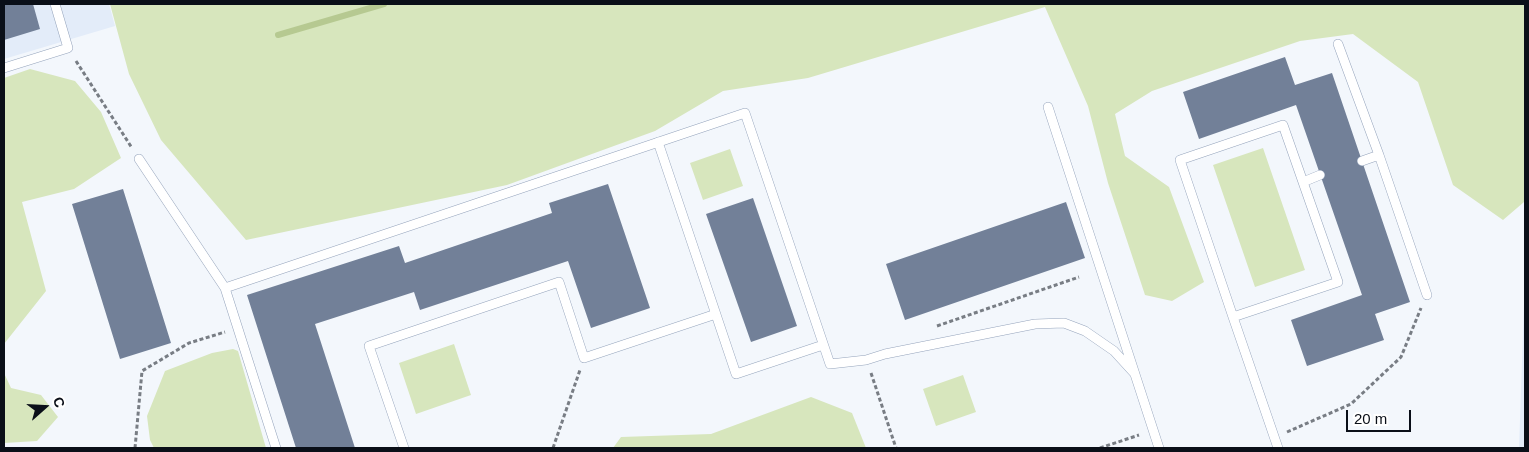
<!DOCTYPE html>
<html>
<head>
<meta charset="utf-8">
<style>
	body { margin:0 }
	#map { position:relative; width:1529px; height:452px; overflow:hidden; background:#f3f7fc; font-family:Arial,sans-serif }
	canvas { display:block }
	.frame { position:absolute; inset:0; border:5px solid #0a0f18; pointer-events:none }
	.north { position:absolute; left:20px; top:382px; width:50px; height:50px; -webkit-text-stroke:4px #fff; paint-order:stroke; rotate:71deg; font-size:14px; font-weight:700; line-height:20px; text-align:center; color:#0a0f18 }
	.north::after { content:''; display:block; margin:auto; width:18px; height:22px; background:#0a0f18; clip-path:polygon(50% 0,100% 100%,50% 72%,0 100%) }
	.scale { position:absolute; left:1346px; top:410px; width:65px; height:22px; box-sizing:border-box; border:2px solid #0a0f18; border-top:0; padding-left:6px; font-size:15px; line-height:18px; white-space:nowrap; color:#0a0f18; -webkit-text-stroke:4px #fff; paint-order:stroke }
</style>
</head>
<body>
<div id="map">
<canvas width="1529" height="452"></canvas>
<div class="frame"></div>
<div class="north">С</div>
<div class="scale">20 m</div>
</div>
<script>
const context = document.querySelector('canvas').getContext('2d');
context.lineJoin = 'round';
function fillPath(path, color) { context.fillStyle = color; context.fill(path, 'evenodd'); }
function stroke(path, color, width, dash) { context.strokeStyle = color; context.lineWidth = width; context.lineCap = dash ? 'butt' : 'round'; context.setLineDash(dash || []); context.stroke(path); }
fillPath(new Path2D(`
	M4,4H109L115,26L4,59Z
	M1525,275V448H1519Z`), '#e3ecf9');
fillPath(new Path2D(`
	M110,4H1525L1524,202L1503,220L1453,185L1418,82L1353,34L1300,41L1152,91L1115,114L1125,156L1169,187L1204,282L1172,301L1145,295L1108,183L1088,106L1045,7L808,78L723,91L655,131L507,185L246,240L161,140L129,74Z
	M30,69L75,81L101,112L121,158L74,189L22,202L46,291L4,344V78Z
	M1263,148L1305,270L1255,287L1213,165Z
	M730,149L743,186L703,200L690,163Z
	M454,344L471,395L416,414L399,363Z
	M233,349L238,351L266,448H154L150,440L147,416L165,371L212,353Z
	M4,373L11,388L41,395L58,417L37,441L4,443Z
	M963,375L976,412L936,426L923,389Z
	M811,397L852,413L866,448H613L621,437L711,434Z`), '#d7e6bd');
stroke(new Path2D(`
	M278,35L384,4`), '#b6c991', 6);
fillPath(new Path2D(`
	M4,4H33L40,29L4,40Z
	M1285,57L1295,85L1332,73L1410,302L1375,314L1384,340L1307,366L1291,320L1362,295L1296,105L1199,139L1183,92Z
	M608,184L650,308L591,328L568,261L420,310L414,292L315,324L355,448H296L247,295L399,246L405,263L552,213L549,203Z
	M123,189L171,343L120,359L72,204Z
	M753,198L797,326L751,342L706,214Z
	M1066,202L1085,258L905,320L886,264Z`), '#728098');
const lane = new Path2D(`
	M1338,44L1379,155L1427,295
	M4,68L68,48L55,4
	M1048,107L1159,448
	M658,142L736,374L823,345
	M139,159L225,288L276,448
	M1362,161L1379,155
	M1303,182L1320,175
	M225,288L745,113L830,364L866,360L885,354L1035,324L1064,323L1085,331L1114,351L1135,374
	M1233,317L1180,160L1283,125L1338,282L1233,317L1278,448
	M404,448L369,346L559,282L584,358L716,314`);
stroke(lane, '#95a4bc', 10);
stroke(new Path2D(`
	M76,61L132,148
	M937,326L1079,277
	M871,373L896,448
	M1287,432L1351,404L1401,357L1421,308
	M135,448L142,371L189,343L225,332
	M553,448L580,370
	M1100,448L1139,435`), '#787d84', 3, [4, 2.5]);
stroke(lane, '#fff', 9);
</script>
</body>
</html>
